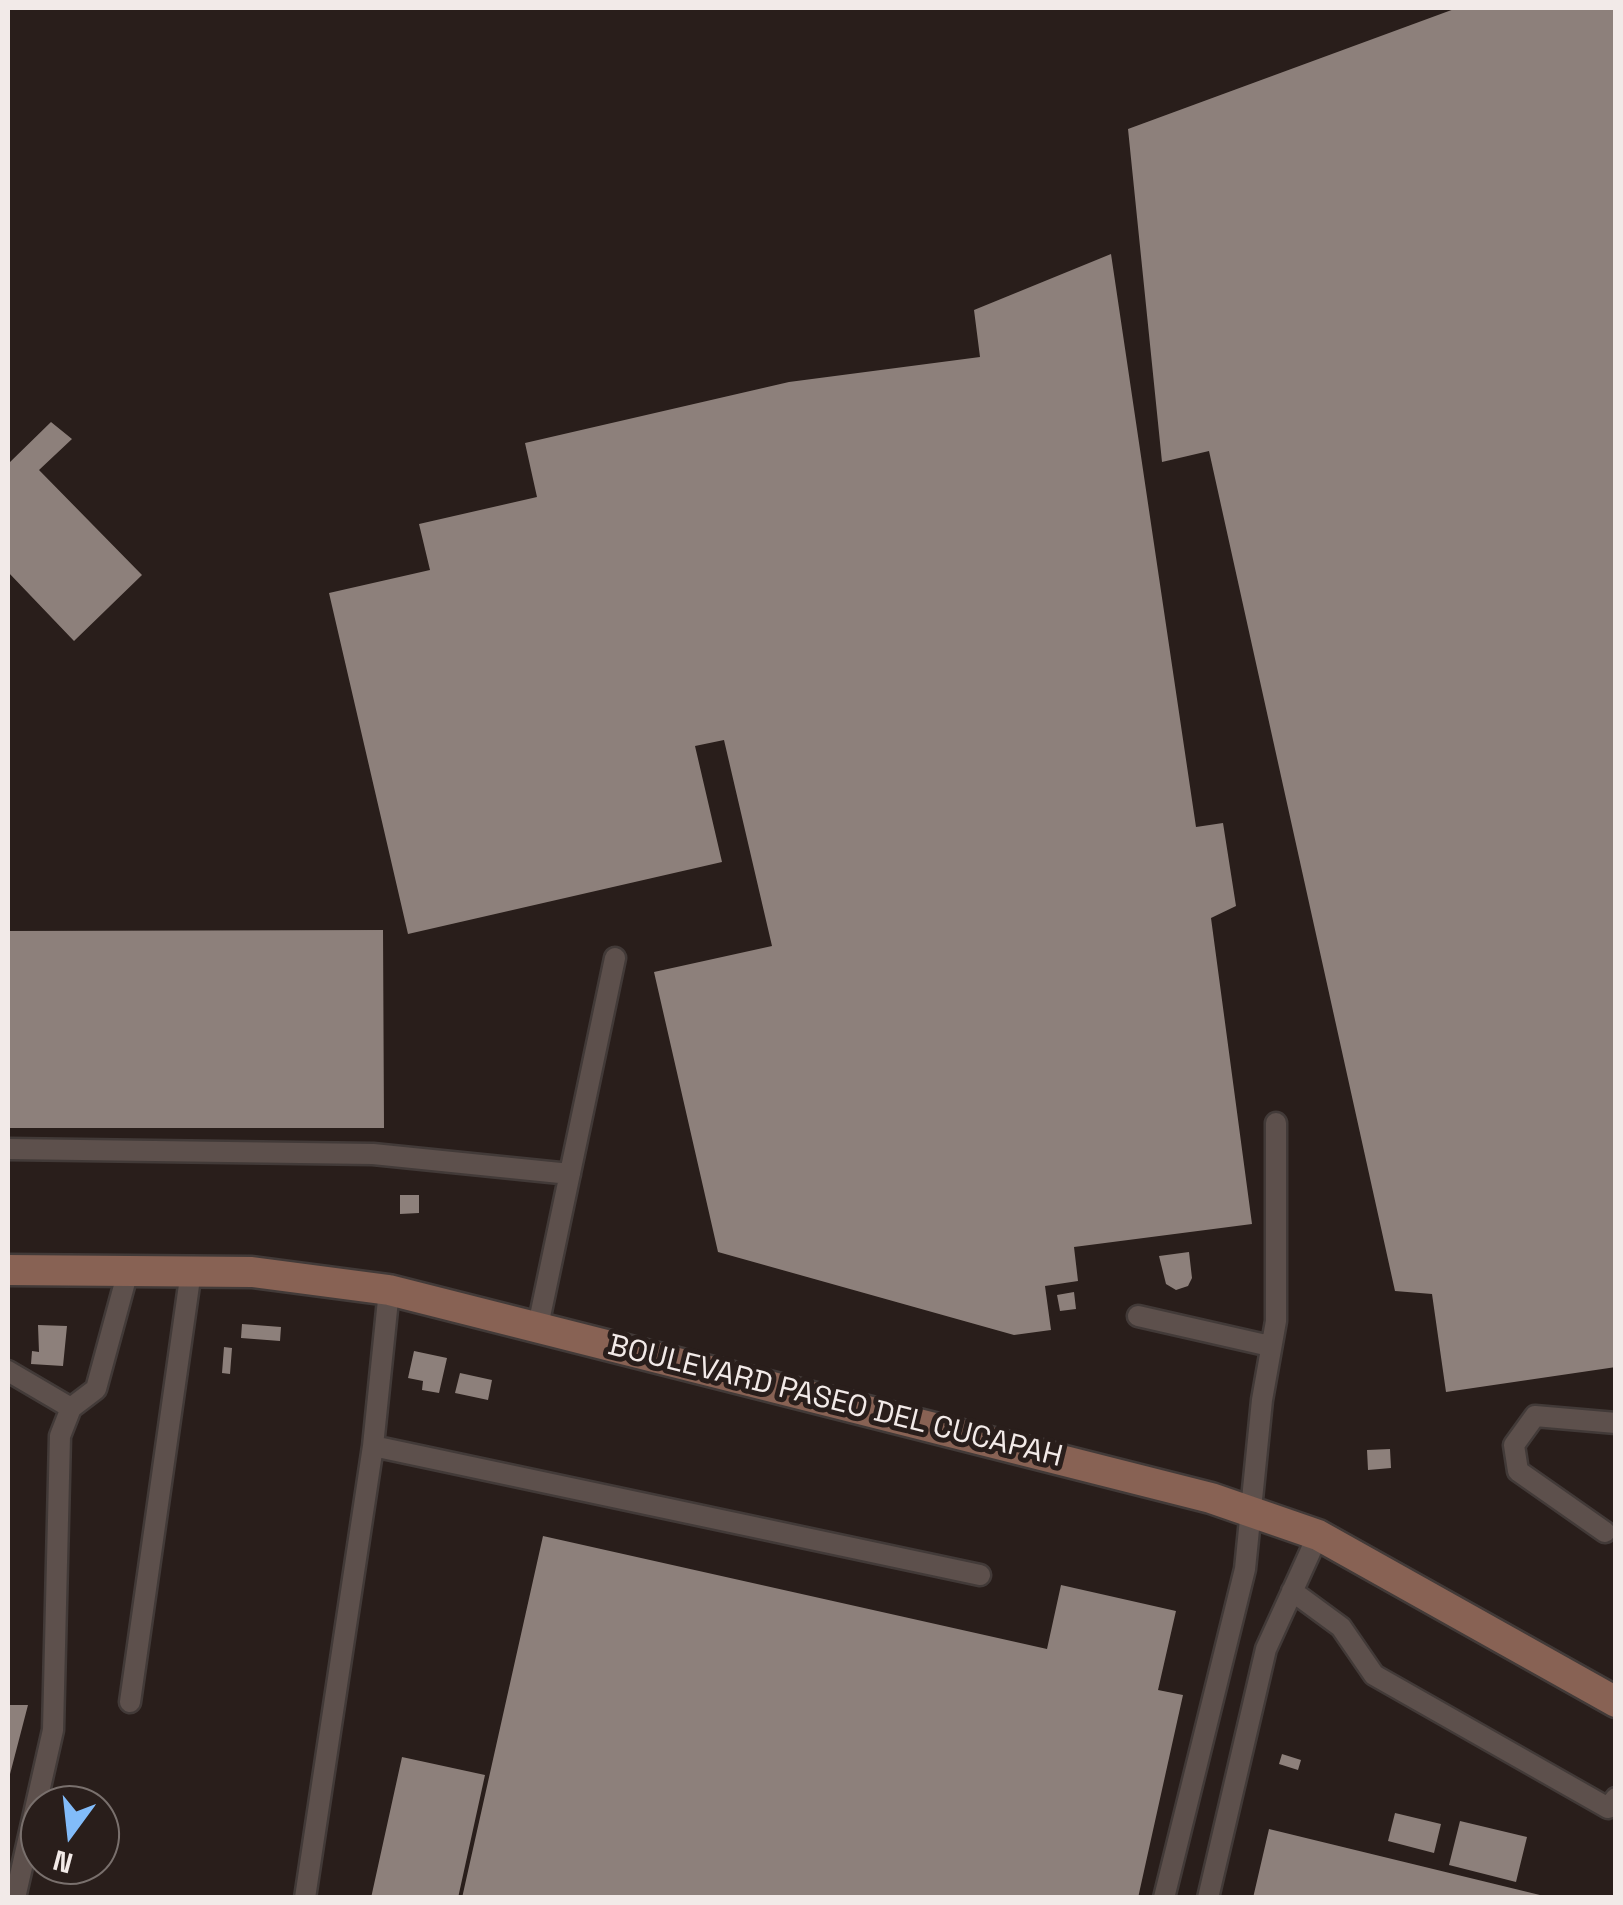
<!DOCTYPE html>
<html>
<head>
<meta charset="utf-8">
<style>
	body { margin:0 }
	#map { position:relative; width:1623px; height:1905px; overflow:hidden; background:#291e1b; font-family:"Space Grotesk",sans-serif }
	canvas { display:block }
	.frame { position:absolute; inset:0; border:10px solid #f2eae8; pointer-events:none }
	.north { position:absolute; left:20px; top:1785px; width:100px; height:100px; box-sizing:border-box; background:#291e1b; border:2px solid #79706d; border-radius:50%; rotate:195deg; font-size:28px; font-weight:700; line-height:40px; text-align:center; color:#f2eae8 }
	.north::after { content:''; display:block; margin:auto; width:35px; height:45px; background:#82bcfa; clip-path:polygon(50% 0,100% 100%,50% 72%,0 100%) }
</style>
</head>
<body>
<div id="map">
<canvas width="1623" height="1905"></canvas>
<div class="frame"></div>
<div class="north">N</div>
</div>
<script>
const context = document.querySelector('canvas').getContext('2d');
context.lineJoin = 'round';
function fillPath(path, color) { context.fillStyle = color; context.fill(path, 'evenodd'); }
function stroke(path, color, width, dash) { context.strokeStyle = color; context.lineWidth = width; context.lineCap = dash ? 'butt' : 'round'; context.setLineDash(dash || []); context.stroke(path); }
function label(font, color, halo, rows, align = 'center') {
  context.font = font + ' "Space Grotesk",sans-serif'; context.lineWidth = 10; context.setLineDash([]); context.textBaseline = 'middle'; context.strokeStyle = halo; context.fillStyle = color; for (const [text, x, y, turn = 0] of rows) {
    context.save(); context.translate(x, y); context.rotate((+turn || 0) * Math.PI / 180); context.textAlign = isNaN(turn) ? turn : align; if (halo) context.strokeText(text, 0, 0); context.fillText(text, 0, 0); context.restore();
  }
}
fillPath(new Path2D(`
	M1457,8H1616V1367L1446,1392L1432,1294L1395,1291L1209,451L1162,462L1128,129Z
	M1111,254L1196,827L1223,823L1236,906L1211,918L1252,1224L1074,1247L1078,1281L1045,1286L1051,1330L1014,1335L718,1252L654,972L772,946L724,740L695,746L722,862L408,934L329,593L430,570L419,524L537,497L525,443L789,382L980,357L974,310Z
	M51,422L72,439L39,470L142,575L74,641L8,572V464Z
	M383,930L384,1128H8V931Z
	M400,1195H419V1213L400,1214Z
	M1189,1252L1192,1278L1188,1286L1176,1290L1166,1284L1159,1256Z
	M1074,1292L1076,1309L1060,1311L1057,1295Z
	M242,1324L281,1327L280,1341L241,1338Z
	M38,1325L67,1326L63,1366L31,1364L32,1351L39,1352Z
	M224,1347L232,1348L230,1374L222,1373Z
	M414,1351L447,1358L439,1393L422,1390L423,1381L408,1378Z
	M460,1373L492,1380L488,1400L455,1393Z
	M1390,1449L1391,1468L1368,1470L1367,1450Z
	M543,1536L1047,1649L1061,1585L1176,1611L1158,1690L1183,1695L1138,1898H462Z
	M8,1705H28L9,1778H8Z
	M1282,1754L1301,1760L1298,1770L1279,1764Z
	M402,1757L485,1775L458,1898H371Z
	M1395,1813L1441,1824L1434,1853L1388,1841Z
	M1460,1821L1527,1837L1516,1882L1449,1865Z
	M1269,1829L1544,1896L1543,1898H1253Z`), '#8d807b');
const service = new Path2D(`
	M8,1149L373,1154L570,1174
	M1138,1316L1270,1346
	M538,1326L615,958
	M8,1371L71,1408
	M373,1446L980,1575
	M1605,1532L1518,1471L1514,1445L1535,1416L1616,1423
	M1292,1591L1341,1627L1374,1675L1608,1808L1616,1798
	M130,1702L191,1271
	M15,1898L53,1730L60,1436L71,1408L96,1389L128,1271
	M305,1898L373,1446L389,1290
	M1164,1898L1245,1569L1262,1400L1276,1321V1123
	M1208,1898L1266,1649L1318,1535`);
const secondary = new Path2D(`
	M8,1270L252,1272L389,1290L1211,1498L1318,1535L1616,1702`);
stroke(service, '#423a38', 25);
stroke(secondary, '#423a38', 35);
stroke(service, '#5d504c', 20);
stroke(secondary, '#886254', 30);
label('30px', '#f2eae8', '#291e1b', [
	["BOULEVARD PASEO DEL CUCAPAH",835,1402,14]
]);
</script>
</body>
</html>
